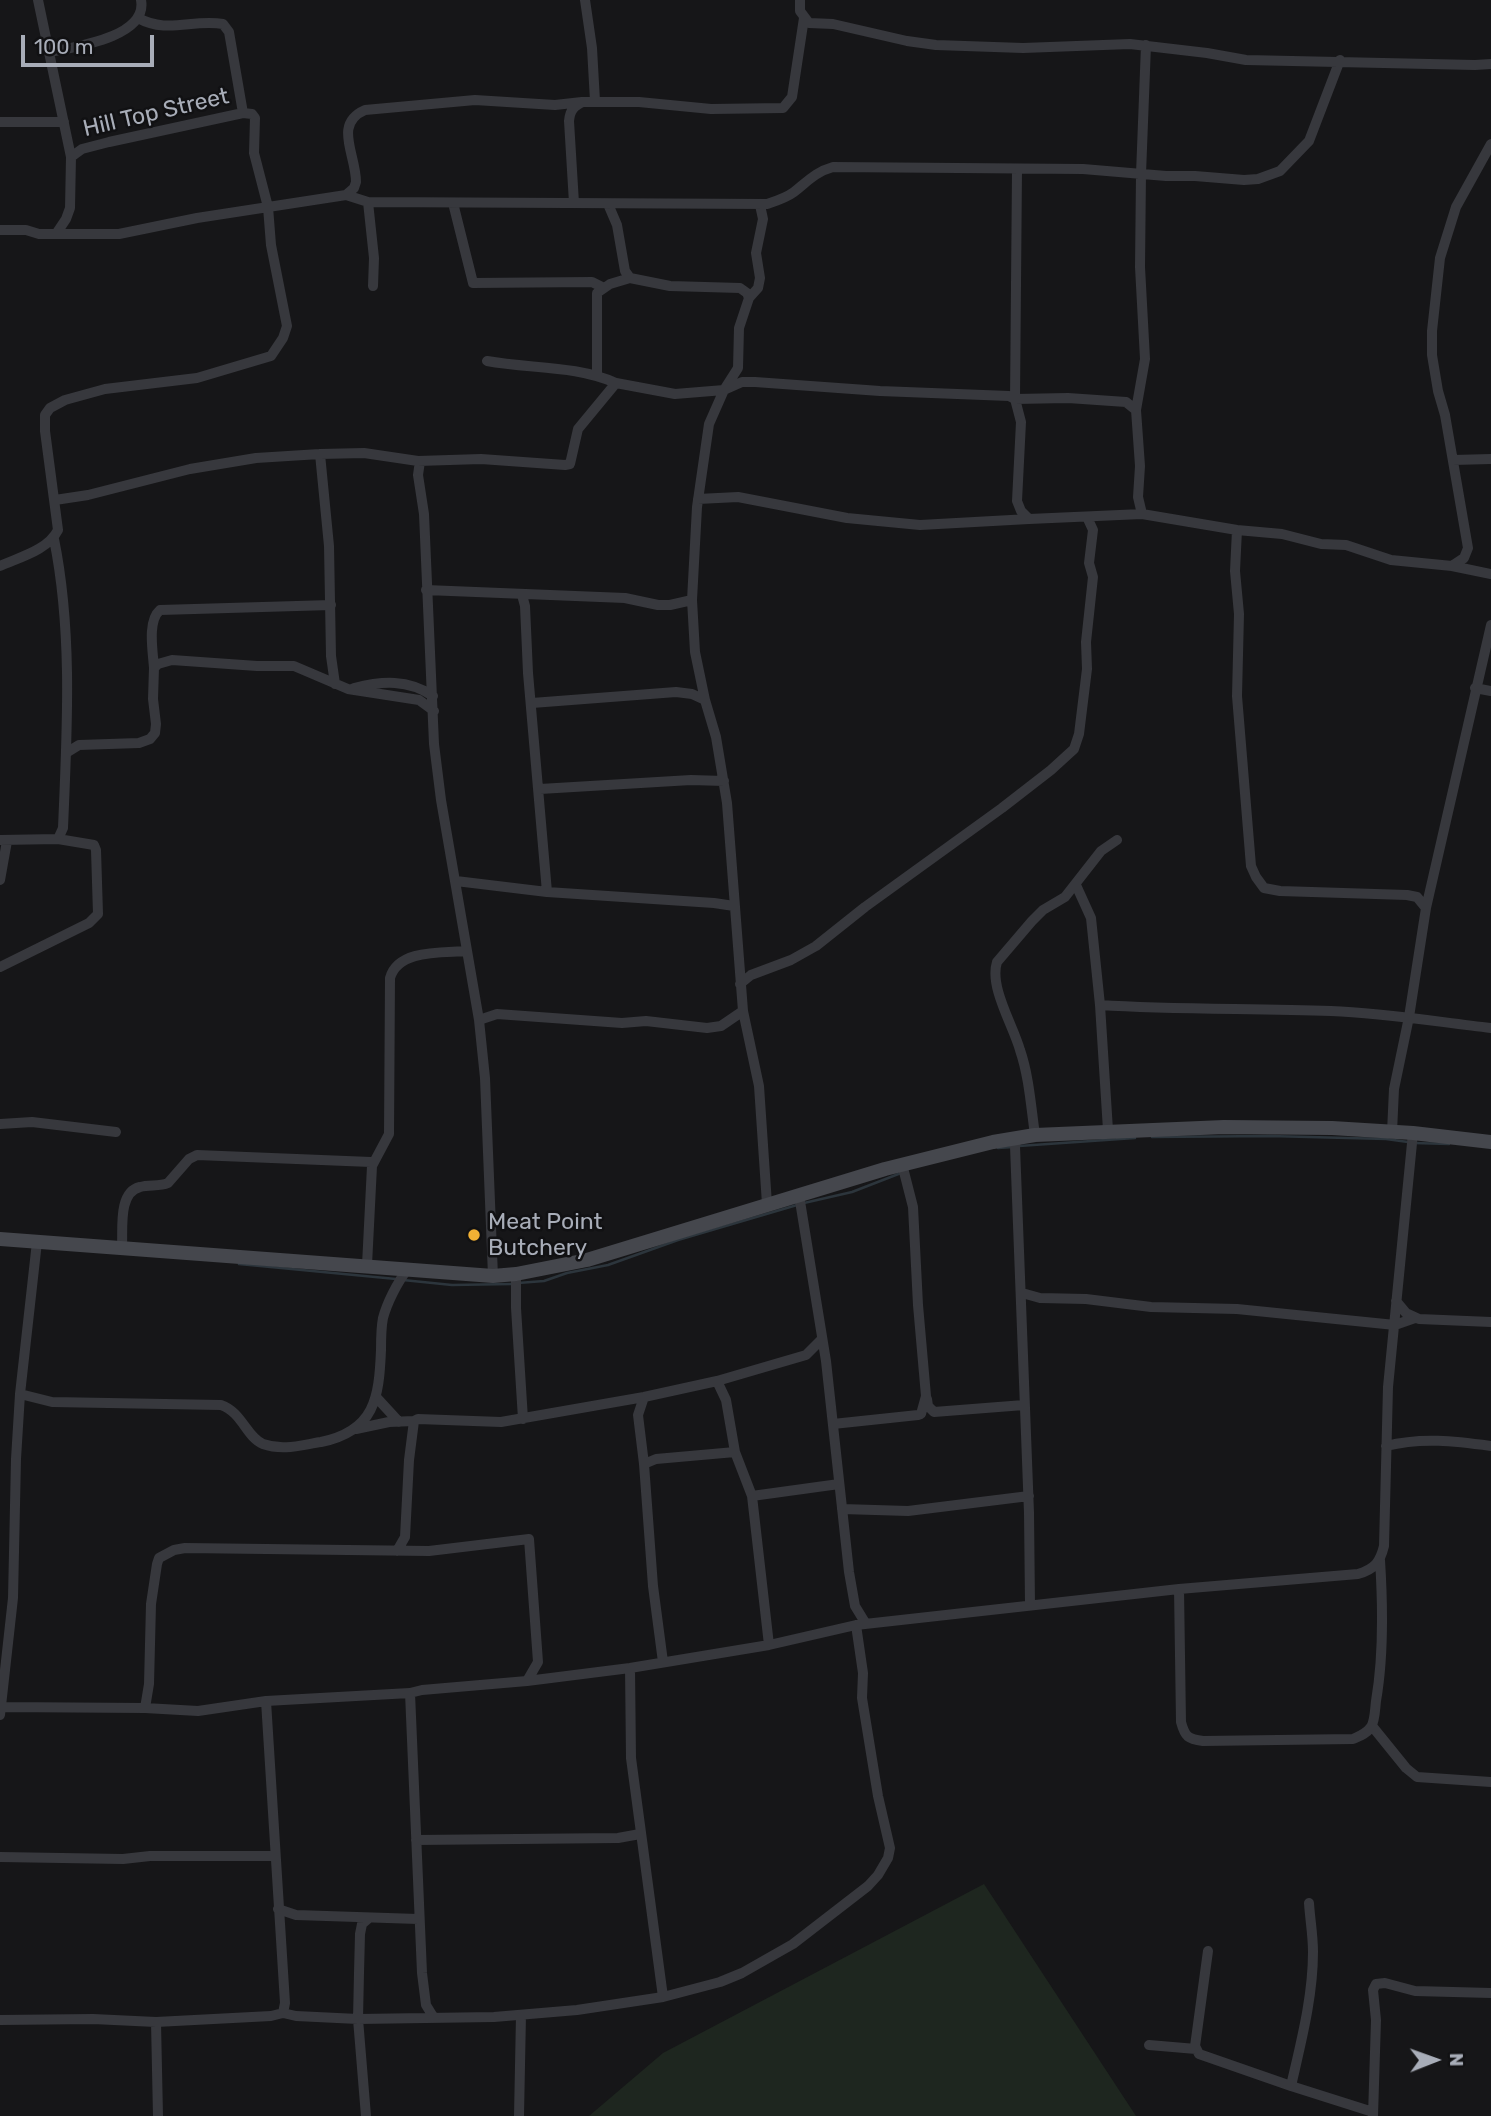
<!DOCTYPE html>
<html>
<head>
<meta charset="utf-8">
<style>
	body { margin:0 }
	#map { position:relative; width:1491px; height:2116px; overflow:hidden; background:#161618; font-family:Rubik,sans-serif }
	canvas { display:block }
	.north { position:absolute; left:1400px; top:2025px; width:70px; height:70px; -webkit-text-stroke:5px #111113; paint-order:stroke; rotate:89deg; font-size:19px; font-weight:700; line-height:28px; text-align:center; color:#a8adb8 }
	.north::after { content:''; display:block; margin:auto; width:24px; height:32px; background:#a8adb8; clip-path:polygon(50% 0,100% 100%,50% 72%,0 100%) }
	.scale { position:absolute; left:21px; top:35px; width:133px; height:32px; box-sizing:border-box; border:4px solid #a8adb8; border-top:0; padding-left:9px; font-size:21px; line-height:24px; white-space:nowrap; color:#a8adb8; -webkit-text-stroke:5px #111113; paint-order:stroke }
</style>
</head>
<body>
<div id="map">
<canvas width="1491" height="2116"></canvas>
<div class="north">N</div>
<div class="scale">100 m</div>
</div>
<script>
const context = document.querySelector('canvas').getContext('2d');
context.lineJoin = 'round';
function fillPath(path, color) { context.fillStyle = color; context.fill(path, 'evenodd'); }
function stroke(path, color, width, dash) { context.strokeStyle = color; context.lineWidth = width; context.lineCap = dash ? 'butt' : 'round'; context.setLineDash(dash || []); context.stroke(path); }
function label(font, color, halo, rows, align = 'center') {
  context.font = font + ' Rubik,sans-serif'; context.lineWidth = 5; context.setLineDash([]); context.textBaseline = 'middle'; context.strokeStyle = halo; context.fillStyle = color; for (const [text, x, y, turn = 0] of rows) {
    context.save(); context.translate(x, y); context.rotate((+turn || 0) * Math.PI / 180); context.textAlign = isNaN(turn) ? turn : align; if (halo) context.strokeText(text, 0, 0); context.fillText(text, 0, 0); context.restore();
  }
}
fillPath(new Path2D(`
	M984,1884L1136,2116H589L663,2053Z`), '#1e261f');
stroke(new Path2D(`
	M1152,1137L1270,1136L1386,1139L1408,1142
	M1414,1143L1449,1144
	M1019,1146L1135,1138
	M998,1148L1013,1147
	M804,1203L852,1192L901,1173
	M239,1264L396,1279
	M403,1280L452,1285L512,1284
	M518,1283L544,1281L567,1273L608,1265L678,1240L797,1205`), '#2c353c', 2.5);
stroke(new Path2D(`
	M38,0L71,157L70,208L66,219L56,234
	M585,0L592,48L595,101
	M800,0V11L809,23L833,24L907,41L936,45L1023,48L1130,44L1207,53L1246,60L1475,65L1491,64
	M138,18C167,34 192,19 223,24L229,32L243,113
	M50,52C75,47 148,37 141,0
	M0,122H64
	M1017,170L1015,399L1068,398L1126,402L1136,410
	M346,195L354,188L356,182C356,154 333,124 365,110L475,100L555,105L582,102
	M368,202L374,258L373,286
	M453,203L473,283L592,282L602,287
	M574,203L569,121C570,110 574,106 583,102H639L711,109L783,108L792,97L804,18
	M608,204L617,225L625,271L630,278L670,286L740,288L747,293L749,298L739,328L738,368L724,390L709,424L697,507L692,600L695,652L705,700L716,737L727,803L743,1011L759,1086L767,1204
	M0,230H26L39,234H119L197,218L346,195L368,202L767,204C776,201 786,198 794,192C807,182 815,172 833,167L1083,169L1166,176H1195L1244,180L1258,179L1280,171L1309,141L1340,60
	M749,298L758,288L760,278L756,253L763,219L760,205
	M487,361C531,369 575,365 616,383
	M597,375V293L610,284L630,278
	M320,454L329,546L331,656L335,684
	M1453,460L1491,459
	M420,461L418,475L424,514L434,744L441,800L479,1020L485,1078L493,1276
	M698,499L738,497L847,518L920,525L1029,519
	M55,500L88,495L190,469L256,458L320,454L364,453L418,461L481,459L565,465L570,464L578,429L616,383L675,394L724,390L742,382H755L880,391L1009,396L1015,399L1021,422L1017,501L1021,511L1029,519L1142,514L1237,530L1282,534L1321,544L1346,545L1391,560L1452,566L1464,558L1468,548L1445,415L1438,391L1432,355V331L1440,258L1456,207L1491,144
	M1142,514L1138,497L1140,466L1136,410L1145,359L1140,267L1141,174L1146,45
	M1237,530L1235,571L1239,614L1237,696L1251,866L1256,877L1264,888L1280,891L1407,895L1417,897L1426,908L1409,1017L1394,1089L1392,1132
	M0,566C20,557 48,550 58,530L45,431V415L50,408L65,400L105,389L197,378L271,356L283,338L287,326L271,245L268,207L254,153L255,118L252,114L243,113L109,142L82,149L71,157
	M1452,566L1491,574
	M426,590L625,598L658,605H670L692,600
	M522,595L525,606L528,673L547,892
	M154,668C153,652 147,621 160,610L331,605
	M354,688C382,681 408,679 433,696
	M1475,688L1491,691
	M532,703L676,692L692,694L705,700
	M66,753L79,745L139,743L150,739L155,733L156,724L153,699L154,668L158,664L172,660L257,666H294L348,689L419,700L434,711
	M540,789L691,780L724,781
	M0,840L58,839L63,828C67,732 73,633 54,539
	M0,880L7,841
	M456,881L547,892L714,903L734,906
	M1076,885L1091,918L1100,1005L1108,1130
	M1426,908L1491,625
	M0,967L89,923L98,914L96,850L94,845L58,839
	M740,984L751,975L791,960L816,946L865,907L1002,808L1051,770L1074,749L1079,734L1087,669L1086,642L1093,577L1089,563L1093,530L1087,517
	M1100,1005C1177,1010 1254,1008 1331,1011C1385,1013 1438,1022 1491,1028
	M479,1020L497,1014L622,1023L646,1021L707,1028L721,1026L743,1011
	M0,1124L32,1122L116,1132
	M1035,1135C1031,1107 1029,1076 1020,1050C1013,1025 989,987 997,962L1032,921L1043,910L1065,897L1101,851L1117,840
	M1017,1138L1015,1146L1029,1513L1030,1605
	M799,1195L826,1361L849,1572L855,1606L866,1624
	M122,1247C123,1229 118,1192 140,1187C149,1184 159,1187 168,1183L189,1159L197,1155L371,1162
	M367,1265L372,1166L389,1134L390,978C398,949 442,953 466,951
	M516,1274V1308L523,1419
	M1022,1293L1040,1298L1086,1299L1151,1307L1237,1309L1395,1325L1415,1318
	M1396,1301L1406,1313L1419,1319L1491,1322
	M717,1381L726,1400L735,1452L752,1496L769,1645
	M20,1394L52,1402L221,1405C242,1412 247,1438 263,1444C283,1451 301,1445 321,1442C375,1431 379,1398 381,1350C381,1340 381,1328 383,1318C387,1303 397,1283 407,1270
	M376,1397L399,1422
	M644,1397L638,1415L644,1464L653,1586L663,1662
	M927,1399L928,1406L934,1412L1024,1405
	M833,1424L918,1415L921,1414L926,1396L918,1305L913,1207L902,1164
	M356,1429L389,1422L414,1421
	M1386,1446C1421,1437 1455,1441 1491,1446
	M644,1464L656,1459L735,1452
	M752,1496L839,1484
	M842,1509L908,1511L1029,1496
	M397,1551L405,1537L409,1460L414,1421L418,1419L501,1422L644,1397L717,1381L806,1355L822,1339
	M1179,1589L1181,1722C1185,1737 1188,1739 1203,1741L1353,1739C1360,1736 1366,1734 1371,1727C1375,1721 1375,1709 1376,1701C1384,1655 1383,1607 1380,1560
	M410,1693L422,1973L426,2005L434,2018
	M266,1701L285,2003L283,2013
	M1,1707L145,1708L198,1711L266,1701L410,1693L422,1690L527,1681L630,1668L769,1645L856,1625L1179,1589L1358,1574C1375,1569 1380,1562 1384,1546L1388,1387L1413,1133
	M145,1708L149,1684L151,1604L157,1564L159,1558L174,1550L185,1548L429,1551L529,1539L538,1662L527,1681
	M0,1715L13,1598L16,1459L20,1394L37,1242
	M1372,1726L1406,1768L1417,1777L1491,1782
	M416,1840L618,1838L640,1834
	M0,1857L123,1859L150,1856H275
	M278,1909L296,1915L418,1919
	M1208,1951L1196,2039L1195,2046L1199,2054L1291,2086L1373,2112
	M663,1997L720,1982L742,1973L793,1944L868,1886L878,1875L888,1858L890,1848L878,1796L862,1698L863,1673L856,1625
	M0,2020L93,2019L156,2022L271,2016L283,2013L296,2016L358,2019L494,2017L577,2010L663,1997L631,1758L630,1668
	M156,2022L158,2116
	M1149,2045L1196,2049
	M1291,2086C1301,2042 1313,1997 1313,1952C1313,1935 1310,1919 1309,1903
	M366,2116L358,2019L359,1973L360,1934L362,1924L369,1918
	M519,2116L521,2015
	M1373,2116L1376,2020L1373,1990L1376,1984L1385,1983L1415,1991L1491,1993`), '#37383d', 10);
stroke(new Path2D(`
	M0,1239L493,1276L516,1274L587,1260L885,1169L993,1142L1035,1135L1224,1127L1332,1128L1413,1133L1491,1142`), '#45474d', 14);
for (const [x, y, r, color] of [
	[474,1235,7,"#f2b134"]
]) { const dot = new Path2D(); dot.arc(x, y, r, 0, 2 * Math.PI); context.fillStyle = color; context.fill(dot); stroke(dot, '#111113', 2.5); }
label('23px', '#a8adb8', '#111113', [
	["Hill Top Street",156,113,-13]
]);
label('23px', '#a8adb8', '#111113', [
	["Meat Point",488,1222],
	["Butchery",488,1248]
], 'left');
</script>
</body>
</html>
